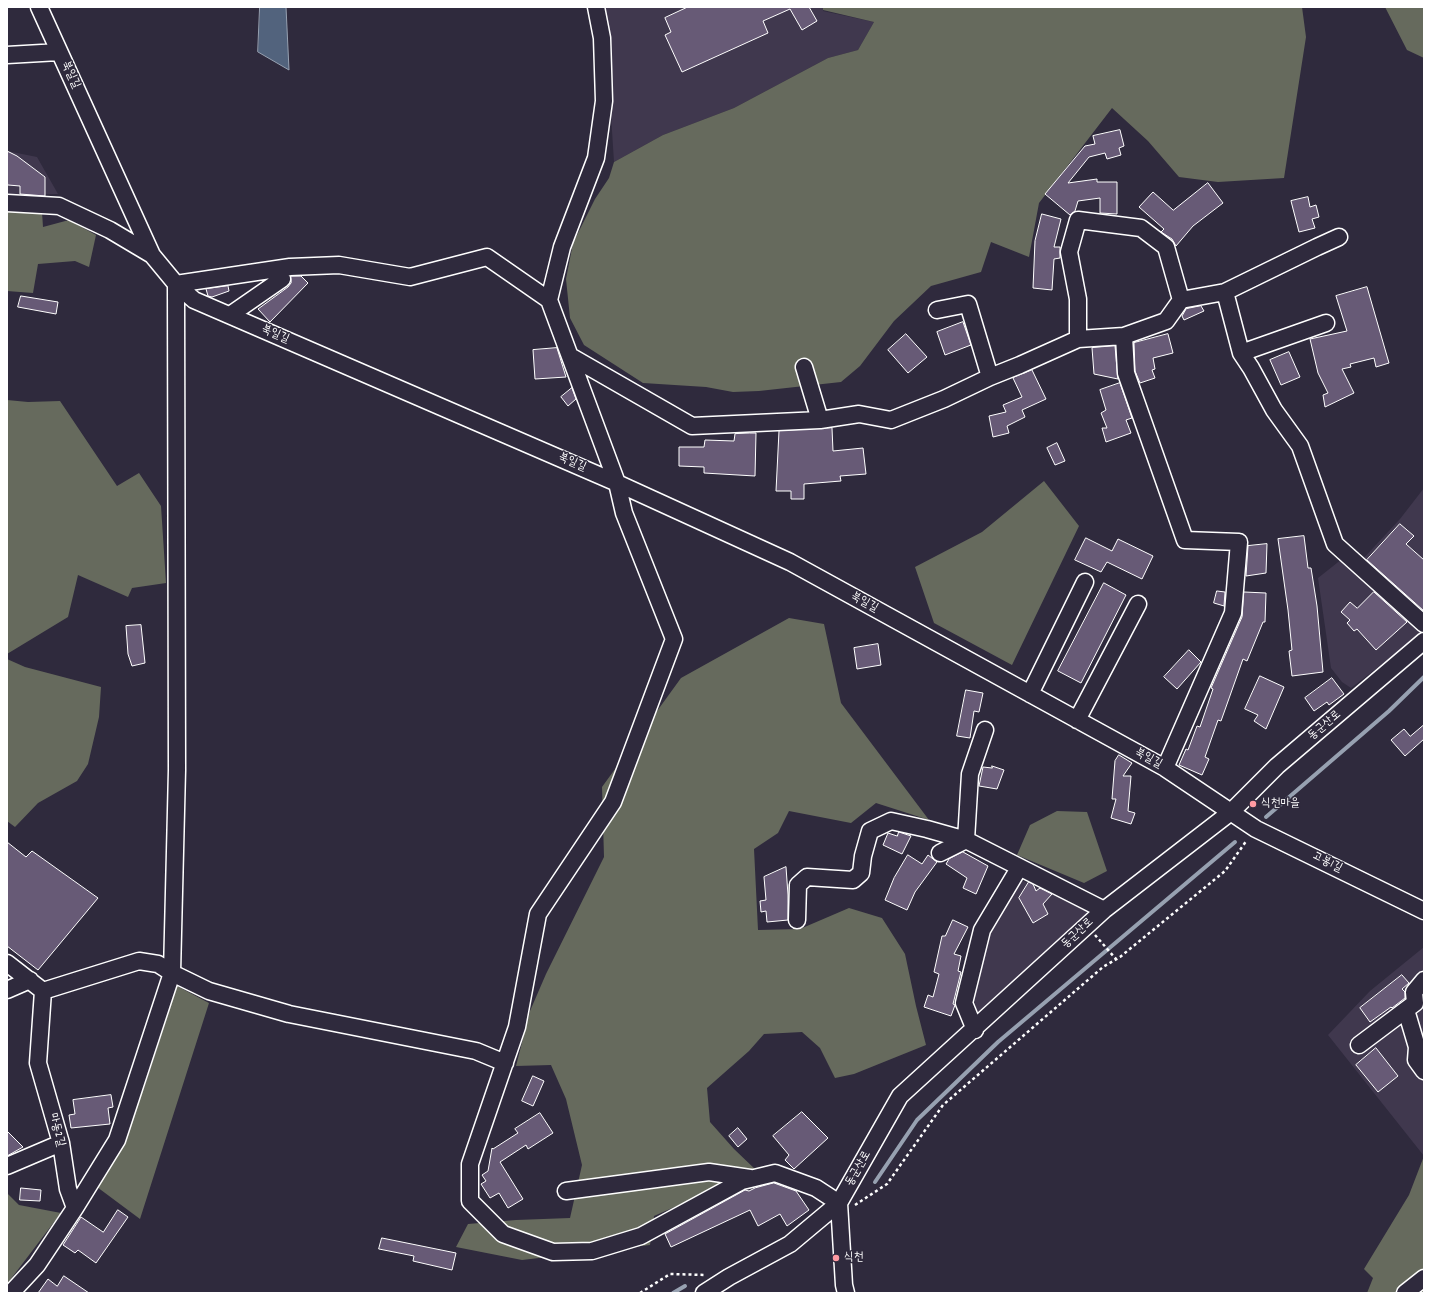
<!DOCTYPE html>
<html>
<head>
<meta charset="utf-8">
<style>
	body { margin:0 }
	#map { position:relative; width:1431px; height:1300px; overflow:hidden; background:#2f2a3d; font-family:Dekko,sans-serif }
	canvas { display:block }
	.frame { position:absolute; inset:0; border:8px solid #fff; pointer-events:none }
</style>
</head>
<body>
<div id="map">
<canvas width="1431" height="1300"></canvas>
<div class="frame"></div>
</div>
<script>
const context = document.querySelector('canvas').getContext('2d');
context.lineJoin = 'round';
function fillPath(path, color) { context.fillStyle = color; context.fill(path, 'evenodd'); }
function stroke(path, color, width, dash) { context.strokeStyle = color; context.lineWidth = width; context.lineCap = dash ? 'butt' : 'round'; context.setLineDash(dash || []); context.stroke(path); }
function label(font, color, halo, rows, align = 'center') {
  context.font = font + ' Dekko,"Poor Story",sans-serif'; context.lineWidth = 3; context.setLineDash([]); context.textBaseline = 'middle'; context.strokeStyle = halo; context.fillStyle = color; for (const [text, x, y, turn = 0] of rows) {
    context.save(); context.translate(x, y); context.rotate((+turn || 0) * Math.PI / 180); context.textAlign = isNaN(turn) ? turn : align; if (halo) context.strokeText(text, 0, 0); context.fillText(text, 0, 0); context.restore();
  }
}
fillPath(new Path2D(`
	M604,7H823V11L874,22L858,50L828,58L734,108L663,135L614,162Z
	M7,151L37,157L58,194L7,195Z
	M1424,488V632L1351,688L1342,682L1331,668L1318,578L1342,559L1362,560L1400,519Z
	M1021,880L1092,912L978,1014L974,1000L992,926Z
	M1424,947V1156L1328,1035L1370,991Z`), '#40384e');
fillPath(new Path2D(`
	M823,7H1302L1306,37L1284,178L1218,182L1179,177L1148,141L1112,108L1039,203L1029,257L991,242L981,272L931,286L894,321L860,366L841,382L759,391L733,392L706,387L643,383L584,345L570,318L566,279L573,243L595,199L609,178L614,162L663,135L734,108L828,58L858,50L874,22L823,10Z
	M1385,7H1424V58L1407,50Z
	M7,211L42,212L43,227L69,220L96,235L89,267L75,261L38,264L33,293L7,291Z
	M7,400L28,402L60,401L117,486L139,473L161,506L166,583L132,588L128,597L78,575L68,617L7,654Z
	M1044,481L1079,526L1012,665L934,623L915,567L982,532Z
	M789,618L824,624L841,703L929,820L876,803L851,823L789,811L778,833L754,849L758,930L800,929L849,908L882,918L905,954L916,1006L926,1045L854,1074L835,1078L820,1048L802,1032L764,1034L749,1051L707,1088L710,1122L734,1149L757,1171L654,1216L650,1245L522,1260L456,1247L468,1224L516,1220L570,1218L582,1165L566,1099L551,1065L516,1066L530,1011L546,974L604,857L602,787L681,678Z
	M7,659L25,667L101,687L99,717L88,764L77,781L38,803L15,827L7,821Z
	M1057,811L1087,812L1107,871L1084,883L1017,855L1030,825Z
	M177,986L209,1003L140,1219L97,1187L144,1088Z
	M1424,1156V1293H1367L1373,1278L1364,1269L1409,1195Z
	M7,1193L19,1205L61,1213L7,1284Z`), '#666a5d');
const water = new Path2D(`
	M260,7H286L289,70L258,52Z`);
fillPath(water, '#52637d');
stroke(water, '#97a1b1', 1);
stroke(new Path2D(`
	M1266,817L1389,711L1424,677
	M875,1182L917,1120L998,1042L1235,842
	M673,1293L685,1286`), '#97a1b1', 4);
const building = new Path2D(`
	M688,7H809L817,21L802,30L790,9L763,21L768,33L682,72L665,35L671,32L665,18Z
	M1120,130L1124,146L1119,148L1121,155L1107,159L1105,153L1089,157L1068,183L1097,179V182H1117V214L1100,213V198L1078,201L1075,211L1070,215L1045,194L1085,146L1095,144L1093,136Z
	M7,151L17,156L45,177V196L20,194V186L8,185Z
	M1208,183L1223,203L1193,226L1176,246L1172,239L1161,232L1164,229L1139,207L1153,192L1173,210Z
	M1308,197L1310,207L1316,205L1319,217L1312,219L1315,228L1299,232L1291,201Z
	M1042,214L1061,219L1054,247H1060V258L1054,259L1052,290L1033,288L1035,241Z
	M291,276H301L308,283L270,322L258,309L288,287L291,283Z
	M228,286L229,291L212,297L208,296L206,289Z
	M1367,287L1389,363L1376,367L1374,358L1350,364L1351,367L1342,369L1354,393L1325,407L1323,395L1328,393L1318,373L1310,339L1347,331L1336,296Z
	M21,296L58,302L56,314L18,307Z
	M1201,306L1204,311L1184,320L1182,316L1186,309Z
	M963,322L971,345L945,355L937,332Z
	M906,334L927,357L908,373L888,350Z
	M1168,334L1173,353L1153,358L1155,369L1152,370L1155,378L1140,383L1135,371L1134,343Z
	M1115,346L1118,379L1094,374L1092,348Z
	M557,348L566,377L535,379L533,350Z
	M1289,352L1300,377L1281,385L1270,360Z
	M1032,370L1046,399L1022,410L1025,417L1007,426L1009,433L993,437L989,416L1006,412L1003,405L1022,397L1013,378Z
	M1120,383L1132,418L1126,420L1131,433L1106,442L1102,428H1107L1101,413L1106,410L1100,390Z
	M572,388L576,399L568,406L561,397Z
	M832,428L833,451L863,448L866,474L840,476L841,481L804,484V499H791V491H776L779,431Z
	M750,433H756L755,476L704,473V467L679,466V447H704L705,440L734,441L735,434Z
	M1057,443L1065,461L1055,465L1047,448Z
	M1400,524L1414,536L1406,544L1424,560V611L1367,560Z
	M1304,536L1308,568H1311L1317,606L1323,672L1292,676L1289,651L1292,650L1288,610L1278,539Z
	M1086,538L1112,551L1118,539L1153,556L1142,579L1107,562L1101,572L1075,560Z
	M1267,544L1266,573L1246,576L1248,546Z
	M1104,583L1126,595L1081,683L1058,671Z
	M1217,591L1225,592L1224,606L1214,603Z
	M1244,592L1266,593L1265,622H1263L1247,661L1243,659L1221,721L1218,720L1205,757L1209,759L1202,775L1179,765L1186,749L1188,750L1197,726L1200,727L1213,689L1211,688L1242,617Z
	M1374,592L1407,622L1376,650L1357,629L1354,631L1347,623L1350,620L1341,612L1350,602L1357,608Z
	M141,625L145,663L132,666L128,654L126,626Z
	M878,644L881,665L857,669L854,648Z
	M1189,650L1201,662L1177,689L1164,677Z
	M1260,676L1284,687L1266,729L1254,721L1258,715L1245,709Z
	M1332,678L1344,694L1329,705L1327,702L1314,711L1305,698Z
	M966,690L983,693L979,712L974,711L970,738L957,736Z
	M1424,725V739L1405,756L1391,740L1404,729L1410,736Z
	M1119,755L1132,763L1123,776H1131L1128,811L1135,813L1131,824L1111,818L1116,799H1112L1115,761Z
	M992,766L1004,770L997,789L979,786L983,767L992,768Z
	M899,832L911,836L902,854L883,845L888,833L897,836Z
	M7,842L26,857L32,851L98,898L38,970L7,946Z
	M963,852L988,866L976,894L963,888L967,878L946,864L949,859Z
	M908,855L922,864L928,855L937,862L915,892L907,910L885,900L894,878Z
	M786,867L788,895V920L767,922L766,911L761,912L760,901L766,900L764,877Z
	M1029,882L1033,884L1036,891L1040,888L1052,894L1043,904L1048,914L1033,923L1019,898Z
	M953,920L968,927L954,954L961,956L958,971L961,972L953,1004L955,1005L951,1016L924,1007L928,995L933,997L939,974L934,972L942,936H945Z
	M1402,975L1409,983L1402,989L1405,992V998L1392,1008L1391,1007L1370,1022L1360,1008Z
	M1376,1048L1398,1076L1378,1092L1356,1065Z
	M533,1076L544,1081L533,1106L522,1101Z
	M111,1095L113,1107L108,1108L110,1124L71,1128L69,1115L75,1114L73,1100Z
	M802,1112L828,1138L794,1169L785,1160L789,1155L773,1136Z
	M540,1113L553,1133L528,1149L526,1145L500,1162L523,1199L508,1208L499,1193L490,1198L481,1184L486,1181L482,1175L488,1171L492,1148L493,1149L518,1133L515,1129Z
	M738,1128L747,1139L738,1147L729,1136Z
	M7,1131L23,1147L7,1156Z
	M774,1183L796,1191L809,1210L787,1226L780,1214L758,1226L750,1210L671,1247L665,1234L745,1190L749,1191L755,1188Z
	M21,1188L41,1190L40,1201L20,1200Z
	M118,1210L128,1217L96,1263L78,1250L75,1253L63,1245L81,1217L103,1232Z
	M382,1238L456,1253L452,1270L413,1261L414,1256L379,1249Z
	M64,1276L89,1293H38L48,1279L57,1286Z`);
fillPath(building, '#675a76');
stroke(building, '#fff', 1);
const minor = new Path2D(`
	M39,7L152,255L176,284L194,300L617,483L790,562L1165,768L1256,829L1424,911
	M596,7L602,38L604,101L596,158L562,247L549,300L617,483L624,513L674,639L613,802L538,914L517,1027L470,1164V1201L503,1234L553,1252L592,1251L641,1236L742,1181L775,1173L816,1188L839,1203L790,1244L729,1277L704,1293
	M7,55L59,52
	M7,203L59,206L110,230L152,255
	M1225,292L1241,353L1251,368L1274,410L1300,446L1335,544L1424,624
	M1181,300L1225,292L1317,247L1339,237
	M230,315L282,279
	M1078,339V299L1069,252L1078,220L1141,228L1166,247L1181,300L1166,321L1124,336
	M1241,353L1326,323
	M570,356L692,426L820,420L859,414L891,420L944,399L990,377L968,304L937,310
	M804,367L820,420
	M990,377L1020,365L1078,339L1124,336L1126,373L1185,540L1239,542L1233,613L1165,768
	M1030,694L1085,582
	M1077,720L1138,604
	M940,853L966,840L1104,910
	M797,920L798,885L807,877L853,880L861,873L863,856L870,831L891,821L927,829L966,840L970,774L985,730
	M7,963L43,991L38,1063L61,1143L68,1189L75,1208L37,1265L11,1293
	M7,990L30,980
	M43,991L139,961L158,964L172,973L209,991L289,1014L476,1051L505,1063
	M1406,1010L1417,1047L1416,1060L1424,1071
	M975,1030L964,1003L982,930L1019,868
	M1359,1045L1415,1003L1414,992L1424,980
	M7,1166L61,1143
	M566,1191L709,1172L750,1178
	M75,1208L117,1140L172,973L177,770L176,284L290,267L339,265L410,277L487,257L549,300
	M846,1293L844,1285L839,1203L900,1096L1104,910L1231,812L1277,766L1424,641
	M1405,1293L1424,1278`);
stroke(minor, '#fff', 19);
stroke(new Path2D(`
	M1095,935L1116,959
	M855,1205L887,1184L943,1105L1103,967L1120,957L1225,871L1247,840
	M640,1293L670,1274L706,1275`), '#fff', 2.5, [3, 3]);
stroke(minor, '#2f2a3d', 16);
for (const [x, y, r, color] of [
	[1253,804,4,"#ff9aa2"],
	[836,1258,4,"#ff9aa2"]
]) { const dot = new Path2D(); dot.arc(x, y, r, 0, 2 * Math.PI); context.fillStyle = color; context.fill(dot); stroke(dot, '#2f2a3d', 1.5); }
label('12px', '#fff', '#2f2a3d', [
	["북일길",70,75,66],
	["북일길",275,335,23],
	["북일길",572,463,23],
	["북일길",864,603,29],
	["동군산로",1325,726,-40],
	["북일길",1148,759,29],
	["고봉1길",1327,863,26],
	["동군산로",1078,934,-43],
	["마동2길",56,1130,76],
	["동군산로",859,1169,-60]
]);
label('12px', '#fff', '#2f2a3d', [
	["식천마을",1261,804],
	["식천",844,1258]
], 'left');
</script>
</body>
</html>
